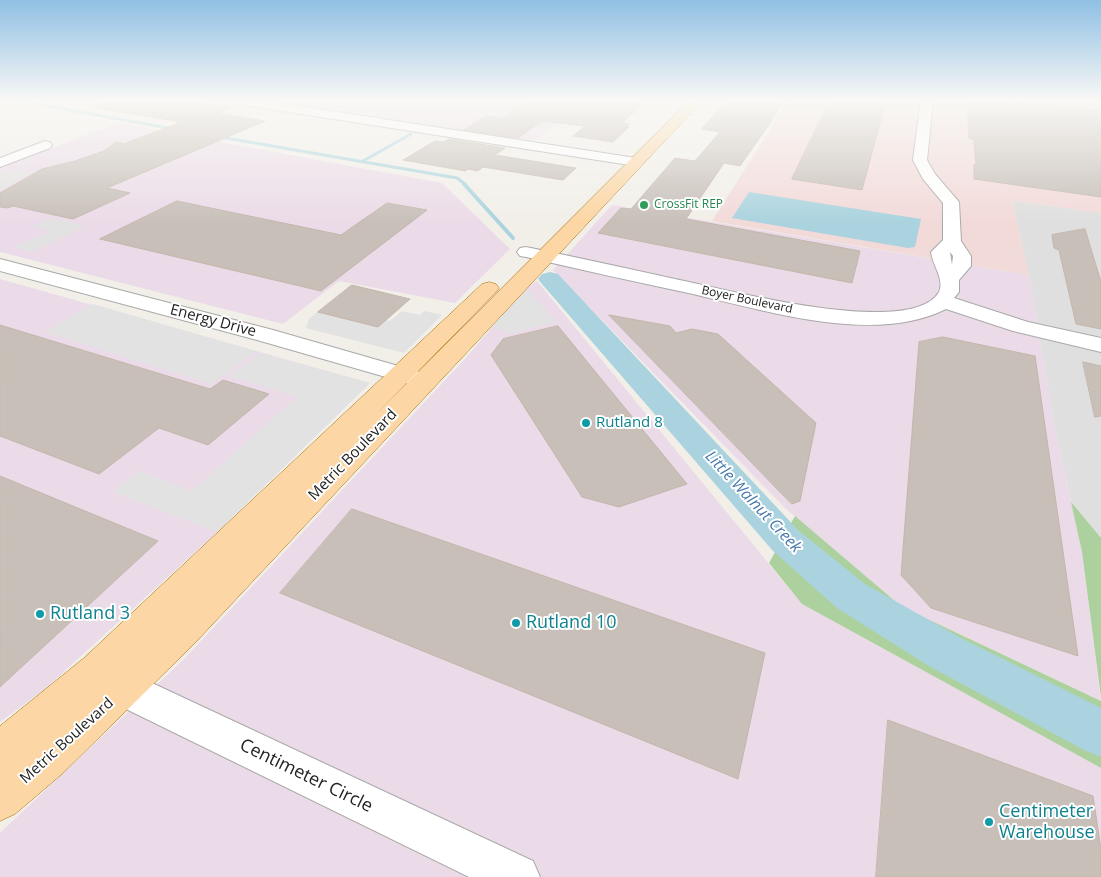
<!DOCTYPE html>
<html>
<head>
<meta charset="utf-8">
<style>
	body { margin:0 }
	canvas { display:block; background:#f2efe9 }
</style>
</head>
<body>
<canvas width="1101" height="877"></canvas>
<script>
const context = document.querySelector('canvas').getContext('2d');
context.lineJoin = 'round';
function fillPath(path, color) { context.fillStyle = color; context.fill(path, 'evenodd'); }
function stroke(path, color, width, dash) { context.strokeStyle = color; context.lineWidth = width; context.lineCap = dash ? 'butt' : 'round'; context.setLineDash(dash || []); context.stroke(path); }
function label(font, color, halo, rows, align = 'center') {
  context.font = font + ' "Open Sans",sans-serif'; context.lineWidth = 4; context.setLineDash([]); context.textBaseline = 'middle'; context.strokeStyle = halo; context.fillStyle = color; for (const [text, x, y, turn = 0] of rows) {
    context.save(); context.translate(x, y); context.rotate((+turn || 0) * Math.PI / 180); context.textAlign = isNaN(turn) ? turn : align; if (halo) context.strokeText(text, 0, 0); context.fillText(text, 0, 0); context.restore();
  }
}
fillPath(new Path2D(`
	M1012,200L1101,213V697L1082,551L1054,424L1029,275Z`), '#e0dfdf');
fillPath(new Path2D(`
	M789,100H1101V213L1012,200L1029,275L712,221Z`), '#f2dad9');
fillPath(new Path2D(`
	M261,100H591L534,141Z
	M118,123L442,183L510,249L455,303L339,281L283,324L0,252V169L15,162Z
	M612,205L1029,275L1054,424L1082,552L1101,701L902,607L786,509L553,270Z
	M0,279L370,383L217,532L46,688L0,722Z
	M537,281L802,604L1101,768V877H0V833L186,657L463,361L526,288Z`), '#ebdbe8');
fillPath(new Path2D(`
	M1071,502L1101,538V697L1082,552Z
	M795,516L902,607L1101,701V768L802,604L769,563Z`), '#add19e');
fillPath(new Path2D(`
	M3,171L32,172L0,190V173Z
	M52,218L86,226L31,252L14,247L50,231L33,226Z
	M526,288L556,322L509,334L493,326Z
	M93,304L256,351L212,384L44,332Z
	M326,305L390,321L402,311L420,315L424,311L442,315L404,353L306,328L309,319Z
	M260,353L370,383L217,532L113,492L139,471L192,491L297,397L229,376Z`), '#e2e2e2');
fillPath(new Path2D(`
	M749,192L921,219L915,247L908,248L732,218Z`), '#aad3df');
stroke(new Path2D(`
	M14,100L174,129
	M220,137L457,178L466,185
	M363,161L411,134`), '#aad3df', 3);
stroke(new Path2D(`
	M464,184L513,238`), '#aad3df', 4);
fillPath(new Path2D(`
	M550,272L558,274L799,531L865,584L961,638L1101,708V757L1084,750L929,666L837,608L773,551L542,284L538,279L542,274Z`), '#aad3df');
const building = new Path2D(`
	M98,100H180L230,108L217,113L265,121L107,188L130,193L73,219L13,206L8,208L0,207V193L42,169L75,161L104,151L116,142L124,144L181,122L98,108Z
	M531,100H648L622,123L629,124L627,127H629L613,142L573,136L585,126L542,121L518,138L464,130L486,116L503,118Z
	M727,100H784L768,126L740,166L724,163L686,219L860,251L852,283L598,233L621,208L631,209L675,158L695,161L720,132L702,129Z
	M830,100H886L862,190L792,179Z
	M968,100L1032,103L1101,111V197L974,179V165L976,164L974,140L969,138Z
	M449,139L505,148L495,155L576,168L563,180L483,167L478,171L468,169L466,171L403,160L435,141L443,142Z
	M177,201L341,235L387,203L427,210L321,291L100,239Z
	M1085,229L1101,282V329L1076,324L1059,250L1054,248L1052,235Z
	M352,285L410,299L378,327L318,312Z
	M609,315L670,326L676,333L692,329L718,334L816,423L800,501L792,504Z
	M0,325L210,389L223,380L269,394L208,445L159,428L99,474L0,436Z
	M558,326L687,484L619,507L582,497L491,355L503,339Z
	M943,337L1035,356L1078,656L931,608L901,575L919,342Z
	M1083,362L1101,366V416L1095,417Z
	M0,476L158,541L0,687Z
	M352,509L765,653L738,779L280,593Z
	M888,720L1093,796L1101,849V877H876Z`);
fillPath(building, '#c7bfb8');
stroke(building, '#c4b6ab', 1);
const minor = new Path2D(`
	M231,100H260L636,158L641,159L643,162L641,165L636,166L237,104Z
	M921,100H933L927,160L935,174L959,202L961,241L971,256V266L959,280V292L954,298L1028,322L1101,338V352L1013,331L946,309C875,345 766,311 693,294C637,282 582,270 526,257L520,256L517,252L520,248L526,247C576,257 625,268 675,279C721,288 911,340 939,292C945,280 932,264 931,252L943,240V203L923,179L913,160ZM950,252L953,256L952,265Z
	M45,141L50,142L52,145L50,148L0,167V158Z
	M0,259L273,330L433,376L437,381L433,386L425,388L417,386L257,340L0,271Z
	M109,661L122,666L152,683L533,861L540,877H469L126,709L96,690L91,678L96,666Z`);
const major = new Path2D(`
	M690,100H703L195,643L62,774L15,814L0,821V726L84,658L482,284L489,282L496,284L499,288L496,292L377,413Z`);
stroke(minor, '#a9a9a9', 2);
stroke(major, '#a06b00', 1);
fillPath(minor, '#fff');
fillPath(major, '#fcd6a4');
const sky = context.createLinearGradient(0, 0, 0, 223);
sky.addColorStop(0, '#8fc0e4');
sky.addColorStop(0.45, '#f9f8f5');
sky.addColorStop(1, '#f9f8f500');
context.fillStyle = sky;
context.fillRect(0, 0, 1101, 223);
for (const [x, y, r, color] of [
	[644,205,5,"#2e9e5b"],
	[586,423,5,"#0f9aa8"],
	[40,614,5,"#0f9aa8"],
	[516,623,5,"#0f9aa8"],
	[989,822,5,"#0f9aa8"]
]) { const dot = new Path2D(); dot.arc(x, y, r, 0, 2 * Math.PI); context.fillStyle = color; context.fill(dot); stroke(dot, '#fff', 2); }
label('12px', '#27864d', '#fff', [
	["CrossFit REP",654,205]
], 'left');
label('12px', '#222', '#fff', [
	["Boyer Boulevard",747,300,12]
]);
label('15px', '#222', '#fff', [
	["Energy Drive",213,321,15],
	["Metric Boulevard",353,455,-46],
	["Metric Boulevard",67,741,-42]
]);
label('15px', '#0d838f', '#fff', [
	["Rutland 8",596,423]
], 'left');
label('italic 16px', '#4a7aab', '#fff', [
	["Little Walnut Creek",753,502,47]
]);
label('18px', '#0d838f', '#fff', [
	["Rutland 3",50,614],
	["Rutland 10",526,623],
	["Centimeter",999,812],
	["Warehouse",999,833]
], 'left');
label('18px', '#222', '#fff', [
	["Centimeter Circle",306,776,26]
]);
</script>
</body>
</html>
